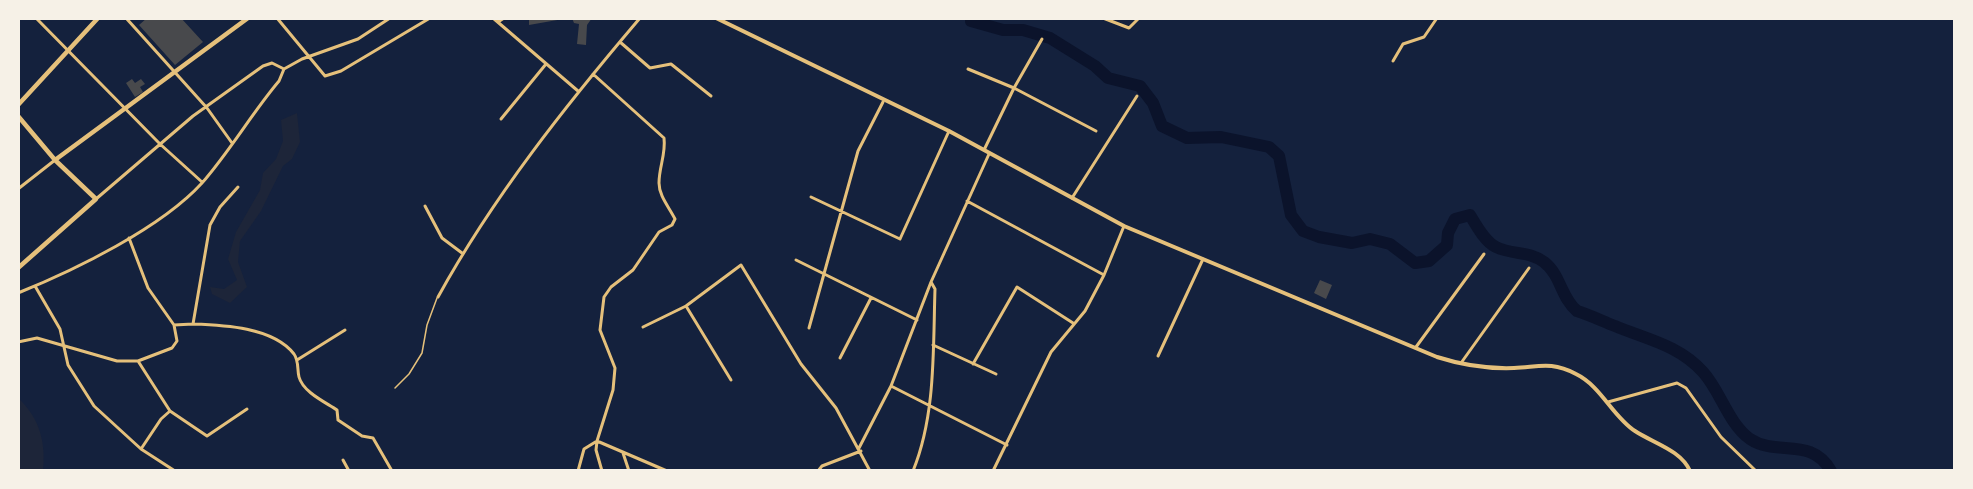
<!DOCTYPE html>
<html>
<head>
<meta charset="utf-8">
<style>
	body { margin:0 }
	#map { position:relative; width:1973px; height:489px; overflow:hidden; background:#14213d; font-family:"Source Sans 3",sans-serif }
	canvas { display:block }
	.frame { position:absolute; inset:0; border:20px solid #f6f1e7; pointer-events:none }
</style>
</head>
<body>
<div id="map">
<canvas width="1973" height="489"></canvas>
<div class="frame"></div>
</div>
<script>
const context = document.querySelector('canvas').getContext('2d');
context.lineJoin = 'round';
function fillPath(path, color) { context.fillStyle = color; context.fill(path, 'evenodd'); }
function stroke(path, color, width, dash) { context.strokeStyle = color; context.lineWidth = width; context.lineCap = dash ? 'butt' : 'round'; context.setLineDash(dash || []); context.stroke(path); }
fillPath(new Path2D(`
	M297,113L300,142L292,159L283,166L261,211L240,241L238,262L247,287L230,303L212,294L210,287L224,289L237,280L228,259L236,232L260,190L263,173L276,159L283,141L281,120Z
	M18,398C40,418 46,443 43,471H18Z`), '#1d2539');
stroke(new Path2D(`
	M971,18V21L1003,30H1023L1050,38L1095,66L1108,78L1140,86L1153,103L1162,126L1187,138L1221,137L1269,147L1279,156L1291,215L1303,231L1319,237L1352,243L1370,239L1390,244L1415,263L1429,261L1447,245L1448,233L1455,219L1470,215C1476,225 1485,242 1496,247C1512,255 1530,251 1544,262C1561,275 1561,298 1577,311C1590,315 1602,321 1615,326C1646,339 1679,345 1703,372C1721,392 1728,423 1750,439C1777,457 1811,436 1831,471`), '#0b132b', 12);
fillPath(new Path2D(`
	M147,18H181L203,42L175,65L139,25Z
	M529,18H563V19L529,25Z
	M572,18H592L587,25L586,45L577,44L579,24L574,23Z
	M132,79L135,83L141,79L145,84L140,87L143,92L135,97L126,83Z
	M1320,280L1332,285L1326,299L1314,293Z`), '#48494c');
stroke(new Path2D(`
	M395,388L409,374L422,353L427,325L437,298`), '#e5c07b', 1.5);
stroke(new Path2D(`
	M36,18L160,144L202,182
	M126,18L207,108L232,143
	M277,18L325,76L341,71L430,18
	M493,18L578,91
	M1103,18L1129,28L1139,18
	M498,22L504,18
	M1042,39L1014,88L1096,131
	M620,42L650,68L671,64L711,96
	M1393,61L1403,44L1424,37L1437,18
	M284,69L302,59L358,39L390,18
	M968,69L1014,88L984,150
	M593,74L664,138C666,154 659,167 659,183C659,196 669,207 675,219L672,225L659,232L633,270L611,287L604,297L600,330L615,368L613,390L597,441L596,450L602,471
	M501,119L546,64
	M18,189L55,160
	M811,197L900,239L949,131
	M1072,198L1137,96
	M96,199L193,116L263,66L272,63L284,69
	M967,201L1104,275
	M425,206L442,238L462,253
	M129,238L148,288L174,325
	M796,260L917,320
	M35,286L60,329L68,365L94,406L141,449L175,471
	M18,293C75,270 161,228 202,183C230,151 252,113 279,81L284,69
	M438,297C493,197 566,105 640,18
	M686,306L731,380
	M193,324C223,325 273,327 294,354C299,361 297,369 299,377C303,392 325,402 337,410L338,420L362,436L373,438L392,471
	M643,327L686,306L741,265L801,364L836,408L870,471
	M809,328L858,151L883,102
	M18,342L37,338L117,361H138L172,348L177,341L174,325L193,324L210,225L220,207L238,187
	M933,345L996,374
	M1416,347L1484,254
	M1158,356L1203,259
	M840,358L871,298
	M297,360L345,330
	M138,361L170,411L207,436L247,409
	M1461,363L1529,268
	M973,364L1017,287L1073,323
	M891,386L1007,445
	M1608,402L1677,383L1686,388L1721,437L1756,471
	M859,448L891,386L931,282L989,154
	M141,449L161,419L170,411
	M623,453L629,471
	M343,460L349,471
	M578,471L584,449L597,441L667,471
	M818,471L822,466L861,451
	M913,471C936,415 933,348 935,289L931,282
	M993,471L1051,352L1085,311L1104,275L1124,226`), '#e5c07b', 3);
stroke(new Path2D(`
	M716,18L949,131L1124,226L1437,357C1462,365 1487,369 1514,368C1539,367 1551,361 1576,374C1601,386 1613,417 1635,431C1653,443 1681,450 1690,471`), '#e5c07b', 4);
stroke(new Path2D(`
	M18,105L98,18
	M18,116L55,160L96,199L18,268
	M55,160L248,18`), '#e5c07b', 4.5);
</script>
</body>
</html>
